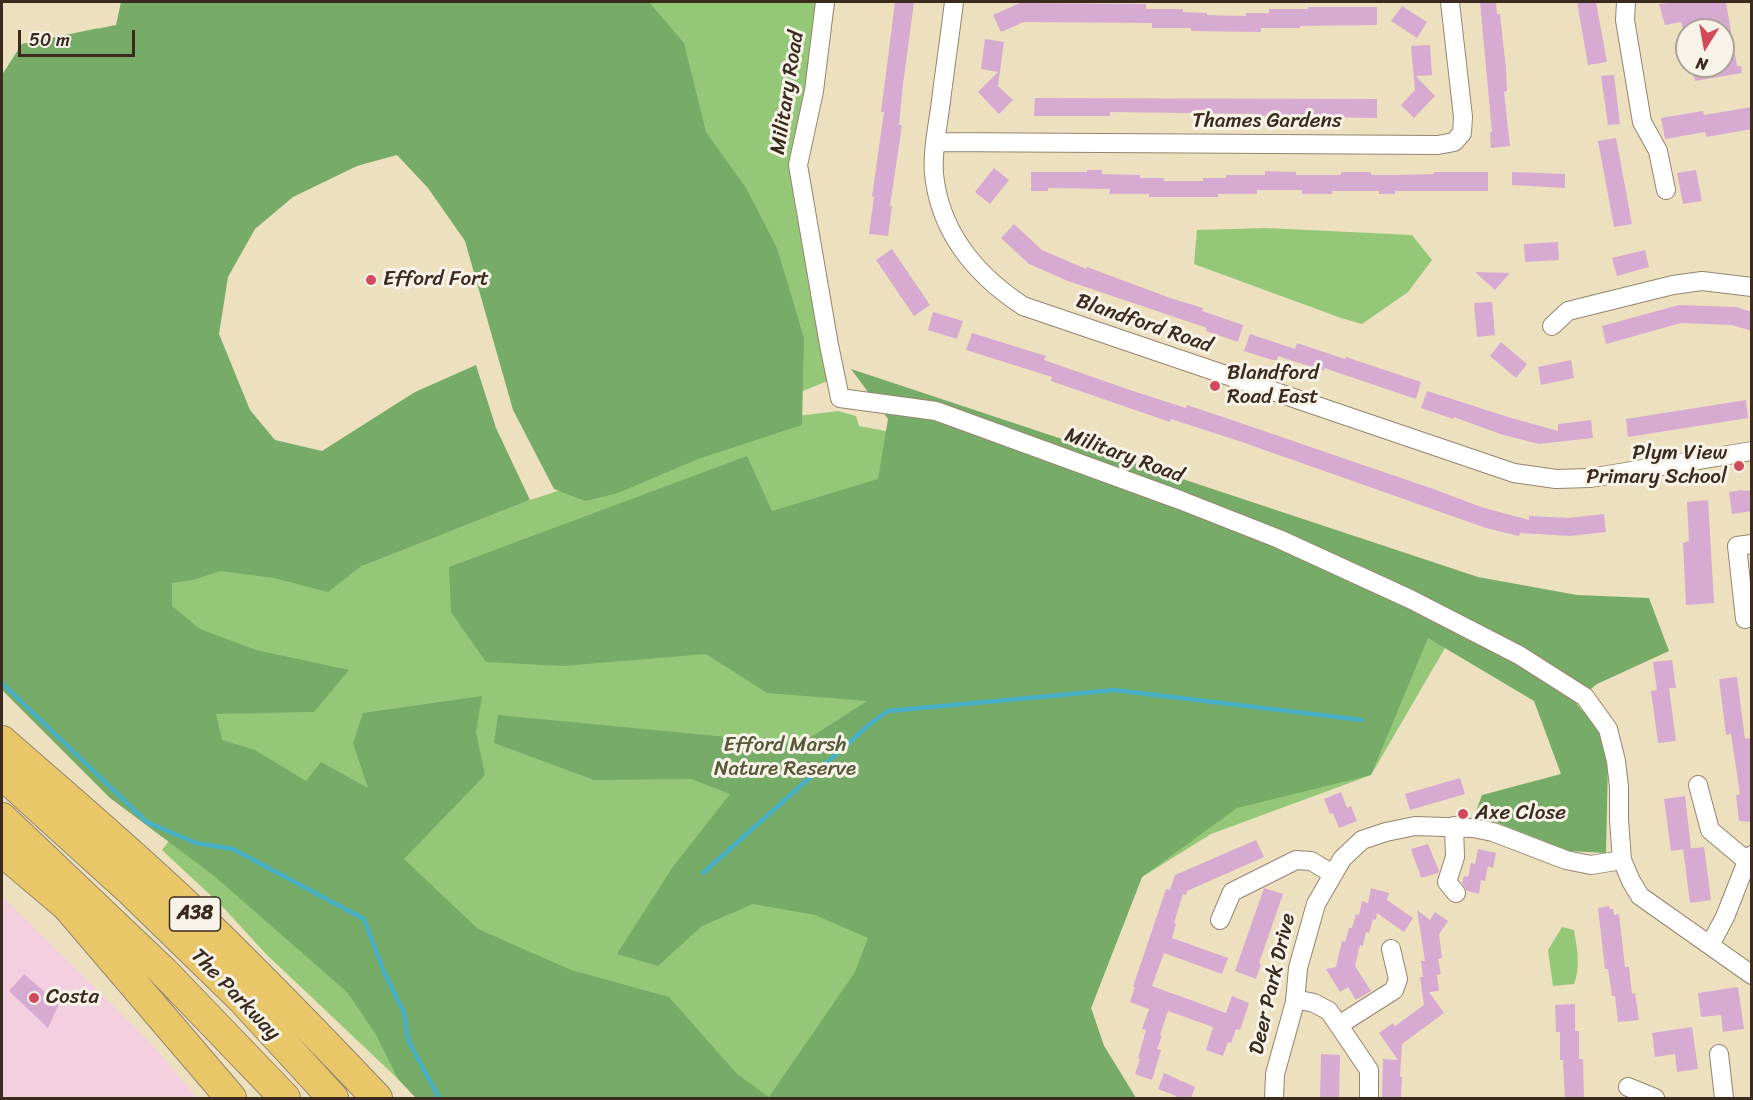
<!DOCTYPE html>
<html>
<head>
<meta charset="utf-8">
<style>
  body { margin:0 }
  #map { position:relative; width:1753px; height:1100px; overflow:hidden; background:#ece0bf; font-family:Sriracha,sans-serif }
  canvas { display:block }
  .frame { position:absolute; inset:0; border:3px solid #3b2a1e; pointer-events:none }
  .north { position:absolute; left:1675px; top:18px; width:60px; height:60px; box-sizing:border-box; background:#f7f3e8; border:2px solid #aca397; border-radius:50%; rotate:191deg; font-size:16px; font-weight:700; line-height:24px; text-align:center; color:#3b2a1e }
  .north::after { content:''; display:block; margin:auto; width:21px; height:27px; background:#d1495b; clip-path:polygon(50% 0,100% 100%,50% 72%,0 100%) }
  .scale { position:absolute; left:18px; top:30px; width:117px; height:27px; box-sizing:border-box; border:3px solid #3b2a1e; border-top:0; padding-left:8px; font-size:18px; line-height:21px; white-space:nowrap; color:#3b2a1e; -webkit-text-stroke:4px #f7f3e8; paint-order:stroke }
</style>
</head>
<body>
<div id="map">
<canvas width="1753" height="1100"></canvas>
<div class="frame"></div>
<div class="north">N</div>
<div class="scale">50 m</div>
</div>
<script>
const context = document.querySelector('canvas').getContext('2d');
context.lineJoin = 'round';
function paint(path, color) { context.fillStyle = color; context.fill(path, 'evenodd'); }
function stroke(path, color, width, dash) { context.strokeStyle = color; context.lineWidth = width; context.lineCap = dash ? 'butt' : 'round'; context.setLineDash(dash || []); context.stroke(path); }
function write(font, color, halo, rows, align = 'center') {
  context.font = font + ' Sriracha,sans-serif'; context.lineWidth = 6; context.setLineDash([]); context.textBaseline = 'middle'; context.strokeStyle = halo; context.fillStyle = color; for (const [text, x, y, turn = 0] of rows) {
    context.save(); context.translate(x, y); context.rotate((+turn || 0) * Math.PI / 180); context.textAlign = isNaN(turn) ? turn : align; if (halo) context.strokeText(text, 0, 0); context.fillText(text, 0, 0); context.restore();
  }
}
const built = new Path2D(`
  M 2,896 L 148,1040 L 197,1098 L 2,1098 Z`);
const green = new Path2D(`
  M 371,2 L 821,2 L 793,164 L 830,380 L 803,391 Z
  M 98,28 L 145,365 L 360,567 L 530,500 L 781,418 L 838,411 L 856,416 L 859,426 L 906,435 L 1452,636 L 1371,775 L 1211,834 L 1142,877 L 1091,1008 L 1104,1046 L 1136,1098 L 416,1098 L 398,1079 L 266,954 L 221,905 L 162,850 L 180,827 L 2,75 L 22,44 Z
  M 1266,228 L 1412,235 L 1432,260 L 1408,292 L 1362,324 L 1341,318 L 1194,264 L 1197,230 Z
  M 1562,927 L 1574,930 C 1577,948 1581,967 1574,984 L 1553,986 L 1548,950 Z`);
const forest = new Path2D(`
  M 121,2 L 649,2 L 684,43 L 706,132 L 746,188 L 777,248 L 804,338 L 802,425 L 698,459 L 618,493 L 585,501 L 554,489 L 513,410 L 465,241 L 428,188 L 397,155 L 357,166 L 293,197 L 255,229 L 228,277 L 219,334 L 250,410 L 275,440 L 322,451 L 415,392 L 476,365 L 496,428 L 530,500 L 360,567 L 328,592 L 274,578 L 220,571 L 193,580 L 172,583 L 172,606 L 200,629 L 256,650 L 349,670 L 314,712 L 216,714 L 222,740 L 255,750 L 306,781 L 321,762 L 368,788 L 353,743 L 363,713 L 482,696 L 476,732 L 485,775 L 404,859 L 478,929 L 571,970 L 669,997 L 737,1074 L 769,1097 L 855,972 L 868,938 L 815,915 L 753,904 L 702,926 L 658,966 L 617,954 L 672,868 L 730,794 L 691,779 L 594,780 L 494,743 L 498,715 L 800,744 L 867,701 L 767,693 L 706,654 L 563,666 L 486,662 L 451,612 L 449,567 L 747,456 L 772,511 L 878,479 L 888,419 L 851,369 L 1478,577 L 1577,595 L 1649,598 L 1669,651 L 1597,684 L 1575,702 L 1599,730 L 1608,761 L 1606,853 L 1569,851 L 1475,814 L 1482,795 L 1561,774 L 1534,701 L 1428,638 L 1371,775 L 1237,808 L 1142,877 L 1091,1008 L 1104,1046 L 1136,1098 L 416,1098 L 398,1079 L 375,1033 L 347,992 L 213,875 L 110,798 L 2,690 L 2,75 L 22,44 L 116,25 Z`);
const stream = new Path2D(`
  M 2,683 L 147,822 L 196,843 L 233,849 L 364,919 L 384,972 L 404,1013 L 408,1040 L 439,1098
  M 703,873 L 870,724 L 888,711 L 1115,690 L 1362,720`);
const building = new Path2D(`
  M 895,2 L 914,2 L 903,84 L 899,125 L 902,125 L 890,206 L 892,206 L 888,236 L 869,234 L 874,197 L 872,197 L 884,112 L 881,112 Z
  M 1480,2 L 1496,2 L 1497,14 L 1500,14 L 1506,69 L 1507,91 L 1504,92 L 1510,146 L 1491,148 L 1490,132 L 1492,132 Z
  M 1577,2 L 1596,2 L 1607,62 L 1588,65 Z
  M 1668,2 L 1726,2 L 1737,66 L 1741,66 L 1742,73 L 1695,81 L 1691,66 L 1723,66 L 1723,30 L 1683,30 L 1681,22 L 1665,25 L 1659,4 L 1668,3 Z
  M 1020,3 L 1146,4 L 1146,9 L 1183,9 L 1183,12 L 1207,13 L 1207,15 L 1246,16 L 1246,13 L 1269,13 L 1269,9 L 1308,9 L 1308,7 L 1377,7 L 1377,25 L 1300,26 L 1300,28 L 1261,28 L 1261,32 L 1191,31 L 1191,28 L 1152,28 L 1152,23 L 1024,22 L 1001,32 L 993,15 Z
  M 1402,6 L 1427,22 L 1417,38 L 1391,21 Z
  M 985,39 L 1004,42 L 998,86 L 1013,100 L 999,114 L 978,92 L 998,72 L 981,69 Z
  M 1430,45 L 1432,75 L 1416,76 L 1435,96 L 1414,118 L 1401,105 L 1415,90 L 1411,46 Z
  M 1614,75 L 1620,124 L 1608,125 L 1601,76 Z
  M 1035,98 L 1377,99 L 1377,118 L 1258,116 L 1258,114 L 1110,112 L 1110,116 L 1034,116 Z
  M 1752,107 L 1752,129 L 1706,137 L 1705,132 L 1665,139 L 1661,118 L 1703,111 L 1704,115 Z
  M 1616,138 L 1632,224 L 1614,227 L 1598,141 Z
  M 994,168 L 1009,180 L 990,204 L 975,192 Z
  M 1087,170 L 1102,170 L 1102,174 L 1140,175 L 1140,178 L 1164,178 L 1164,181 L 1203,181 L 1203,178 L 1226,178 L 1226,175 L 1265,175 L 1265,171 L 1296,172 L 1296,175 L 1341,175 L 1341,172 L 1371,172 L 1371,175 L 1395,175 L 1434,174 L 1434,172 L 1488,172 L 1488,191 L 1395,191 L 1395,194 L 1379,194 L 1379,191 L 1332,191 L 1332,194 L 1302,194 L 1302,190 L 1257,190 L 1257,194 L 1218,194 L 1218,197 L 1149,197 L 1149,194 L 1109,194 L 1110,189 L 1048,188 L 1048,191 L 1031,191 L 1031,172 L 1087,172 Z
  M 1696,170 L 1702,201 L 1683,204 L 1677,173 Z
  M 1512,172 L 1565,174 L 1565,188 L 1512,185 Z
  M 1014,224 L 1042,250 L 1086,269 L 1087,267 L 1170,298 L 1203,308 L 1202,311 L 1243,325 L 1238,342 L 1206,331 L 1207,328 L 1068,281 L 1029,264 L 1001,238 Z
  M 1558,242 L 1559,260 L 1525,262 L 1524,244 Z
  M 892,249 L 930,305 L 914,316 L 876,260 Z
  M 1645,250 L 1649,267 L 1617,276 L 1612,258 Z
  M 1475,272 L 1510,273 L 1495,290 Z
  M 1492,302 L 1495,335 L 1477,337 L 1474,303 Z
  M 1679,305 L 1736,307 L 1752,312 L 1752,331 L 1732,325 L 1681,323 L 1606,344 L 1602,326 Z
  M 933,312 L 963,321 L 957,339 L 928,330 Z
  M 972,333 L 1046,356 L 1044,360 L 1133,391 L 1186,408 L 1187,405 L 1232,420 L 1436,490 L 1481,507 L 1529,520 L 1529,516 L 1568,518 L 1604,514 L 1606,532 L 1570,536 L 1520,533 L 1519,536 L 1486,528 L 1242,442 L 1171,419 L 1170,422 L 1051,381 L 1052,377 L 966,350 Z
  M 1250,334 L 1295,349 L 1297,343 L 1345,359 L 1346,357 L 1421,382 L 1416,399 L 1324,368 L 1324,371 L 1278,356 L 1277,360 L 1272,360 L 1244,351 Z
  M 1501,342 L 1527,364 L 1516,378 L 1490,356 Z
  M 1571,360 L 1574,378 L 1541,385 L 1538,367 Z
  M 1427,391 L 1508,417 L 1558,431 L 1558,424 L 1591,420 L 1593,438 L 1539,444 L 1500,434 L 1454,417 L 1453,419 L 1421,408 Z
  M 1746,400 L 1748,418 L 1628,437 L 1626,419 Z
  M 1743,490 L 1743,491 L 1752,490 L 1752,511 L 1732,514 L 1729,492 Z
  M 1708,500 L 1714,603 L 1686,605 L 1683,543 L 1689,541 L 1687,502 Z
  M 1672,660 L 1676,688 L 1669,688 L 1676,741 L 1658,743 L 1651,691 L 1657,690 L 1653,662 Z
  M 1737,677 L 1745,739 L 1750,738 L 1752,747 L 1752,822 L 1739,821 L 1736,795 L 1740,794 L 1738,781 L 1731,734 L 1726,735 L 1719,679 Z
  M 1460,778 L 1465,794 L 1410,810 L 1405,794 Z
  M 1341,792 L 1347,808 L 1351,806 L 1357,821 L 1339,828 L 1333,813 L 1330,814 L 1324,799 Z
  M 1685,796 L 1691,848 L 1671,851 L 1664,799 Z
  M 1256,840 L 1264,857 L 1187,891 L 1186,895 L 1183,894 L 1174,923 L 1176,924 L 1172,938 L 1228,958 L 1222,974 L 1164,953 L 1152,986 L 1226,1013 L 1232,996 L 1249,1003 L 1240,1030 L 1236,1029 L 1231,1043 L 1228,1042 L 1223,1056 L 1206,1050 L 1213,1027 L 1168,1011 L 1160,1035 L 1162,1036 L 1157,1049 L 1161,1050 L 1152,1080 L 1135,1074 L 1140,1059 L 1138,1058 L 1146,1030 L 1142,1029 L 1149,1009 L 1130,1002 L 1135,987 L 1133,987 L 1166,889 L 1170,890 L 1175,875 Z
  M 1428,844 L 1439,871 L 1438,873 L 1421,878 L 1411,849 Z
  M 1704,847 L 1711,900 L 1690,903 L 1683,849 Z
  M 1478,849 L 1496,853 L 1493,868 L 1488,866 L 1485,881 L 1481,880 L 1479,894 L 1467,891 L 1462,883 L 1464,876 L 1468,877 L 1471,863 L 1475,864 Z
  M 1264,888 L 1283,894 L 1259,963 L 1261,964 L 1256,979 L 1235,971 Z
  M 1371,888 L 1389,893 L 1387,900 L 1413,918 L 1404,932 L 1377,913 L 1376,920 L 1373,919 L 1369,933 L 1366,932 L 1363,946 L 1360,945 L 1355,966 L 1371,991 L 1356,1000 L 1348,987 L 1340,992 L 1326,969 L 1336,967 L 1342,941 L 1345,942 L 1349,928 L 1352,928 L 1356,914 L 1359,915 L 1362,901 L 1368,903 Z
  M 1609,906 L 1610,909 L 1613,909 L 1614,915 L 1619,914 L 1625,967 L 1629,967 L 1632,994 L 1635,993 L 1639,1020 L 1618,1022 L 1615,996 L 1612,996 L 1608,969 L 1605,969 L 1598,908 Z
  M 1417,910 L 1430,920 L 1435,912 L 1448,921 L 1439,934 L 1442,958 L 1438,959 L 1441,974 L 1437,975 L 1439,991 L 1429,992 L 1444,1013 L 1402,1044 L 1400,1077 L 1402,1077 L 1401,1098 L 1382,1098 L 1383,1059 L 1398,1060 L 1379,1033 L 1393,1023 L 1395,1026 L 1424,1005 L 1420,977 L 1423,977 L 1421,961 L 1425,961 Z
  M 24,974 L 59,1004 L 48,1028 L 9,991 Z
  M 1738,987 L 1744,1029 L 1723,1032 L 1721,1015 L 1701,1017 L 1698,993 Z
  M 1575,1004 L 1575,1031 L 1579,1031 L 1579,1059 L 1583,1059 L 1584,1098 L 1565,1098 L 1563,1060 L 1560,1060 L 1560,1032 L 1556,1032 L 1555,1005 Z
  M 1692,1027 L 1698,1069 L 1677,1072 L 1675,1054 L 1655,1057 L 1652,1033 Z
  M 1321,1054 L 1340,1055 L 1339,1098 L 1320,1098 Z
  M 1164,1073 L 1195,1087 L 1191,1098 L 1174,1098 L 1176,1096 L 1158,1089 Z`);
const minor = new Path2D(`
  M 825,2 L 814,91 L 798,165 L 829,345 L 840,398 L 936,411 L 1180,500 L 1279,539 L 1410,599 L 1519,655 L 1585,697 L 1608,729 L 1616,761 L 1619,787 L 1619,820 L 1622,860 L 1631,881 L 1640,896 L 1752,975
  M 954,2 C 950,35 945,68 941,101 C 938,125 932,151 934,174 C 940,232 976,275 1023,306 L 1514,473 L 1556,479 L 1590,478 L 1752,451
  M 1626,2 L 1625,20 L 1642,122 L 1658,151 L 1666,190
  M 936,142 L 1438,145 L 1454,142 L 1462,133 L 1463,117 L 1450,2
  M 1552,326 L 1568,311 L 1673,285 L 1702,281 L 1752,287
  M 1745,619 L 1737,546 L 1752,544
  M 1698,785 L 1710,830 L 1747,861
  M 1454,826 L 1455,857 L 1447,882 L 1456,893
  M 1220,920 L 1232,892 L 1296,860 L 1311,861 L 1333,874
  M 1710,945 L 1725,917 L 1747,861 L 1752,855
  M 1295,999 L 1314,1003 L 1329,1011 L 1369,1070 L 1369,1098
  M 1339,1025 L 1394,990 L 1398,979 L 1391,949
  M 1719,1054 L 1724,1098
  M 1628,1087 L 1655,1098
  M 1274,1098 L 1275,1074 L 1295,1002 L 1298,968 L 1316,904 L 1342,859 L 1362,840 L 1386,832 L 1415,826 L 1473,828 L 1493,832 L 1566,860 L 1591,865 L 1622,860`);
const trunk = new Path2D(`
  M 2,741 C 69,800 138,858 202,920 C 262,978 320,1038 377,1098
  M 2,774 L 132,892 L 242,999 L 333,1098
  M 2,818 L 163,971 L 285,1098
  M 2,851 L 73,911
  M 67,906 L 231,1098`);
const markers = [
  [371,280,6,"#d1495b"],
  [1215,386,6,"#d1495b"],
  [1739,466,6,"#d1495b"],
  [1463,814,6,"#d1495b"],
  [34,998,6,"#d1495b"]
];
const shields = [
  [195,914,51]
];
const shieldNames = [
  ["A38",195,914]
];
const streetNames = [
  ["Military Road",788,93,-81],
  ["Thames Gardens",1267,122],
  ["Blandford Road",1144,324,19],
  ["Military Road",1124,456,20],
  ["Deer Park Drive",1273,984,-77],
  ["The Parkway",235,995,46]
];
const poiNames = [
  ["Efford Fort",383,280],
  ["Blandford",1227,374],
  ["Road East",1227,398],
  ["Plym View",1727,454,"right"],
  ["Primary School",1727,478,"right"],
  ["Axe Close",1475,814],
  ["Costa",46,998]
];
const parkNames = [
  ["Efford Marsh",785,746],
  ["Nature Reserve",785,770]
];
paint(built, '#f3cfe0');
paint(green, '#94c878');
paint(forest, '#77ac68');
stroke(stream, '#49b1c7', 4.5);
paint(building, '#d7abd1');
stroke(minor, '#94856e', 20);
stroke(trunk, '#94856e', 32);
stroke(minor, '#fff', 18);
stroke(trunk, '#e9c769', 30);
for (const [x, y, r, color] of markers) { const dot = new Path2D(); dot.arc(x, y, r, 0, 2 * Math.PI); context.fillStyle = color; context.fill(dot); stroke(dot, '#f7f3e8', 2); }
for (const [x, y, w] of shields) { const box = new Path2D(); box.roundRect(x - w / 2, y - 17, w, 34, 4.5); context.fillStyle = '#f7f3e8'; context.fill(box); stroke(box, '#3b2a1e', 1.5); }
write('bold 20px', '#3b2a1e', null, shieldNames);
write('21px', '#3b2a1e', '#f7f3e8', streetNames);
write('21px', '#3b2a1e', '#f7f3e8', poiNames, 'left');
write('21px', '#565939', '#f7f3e8', parkNames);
</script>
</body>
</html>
